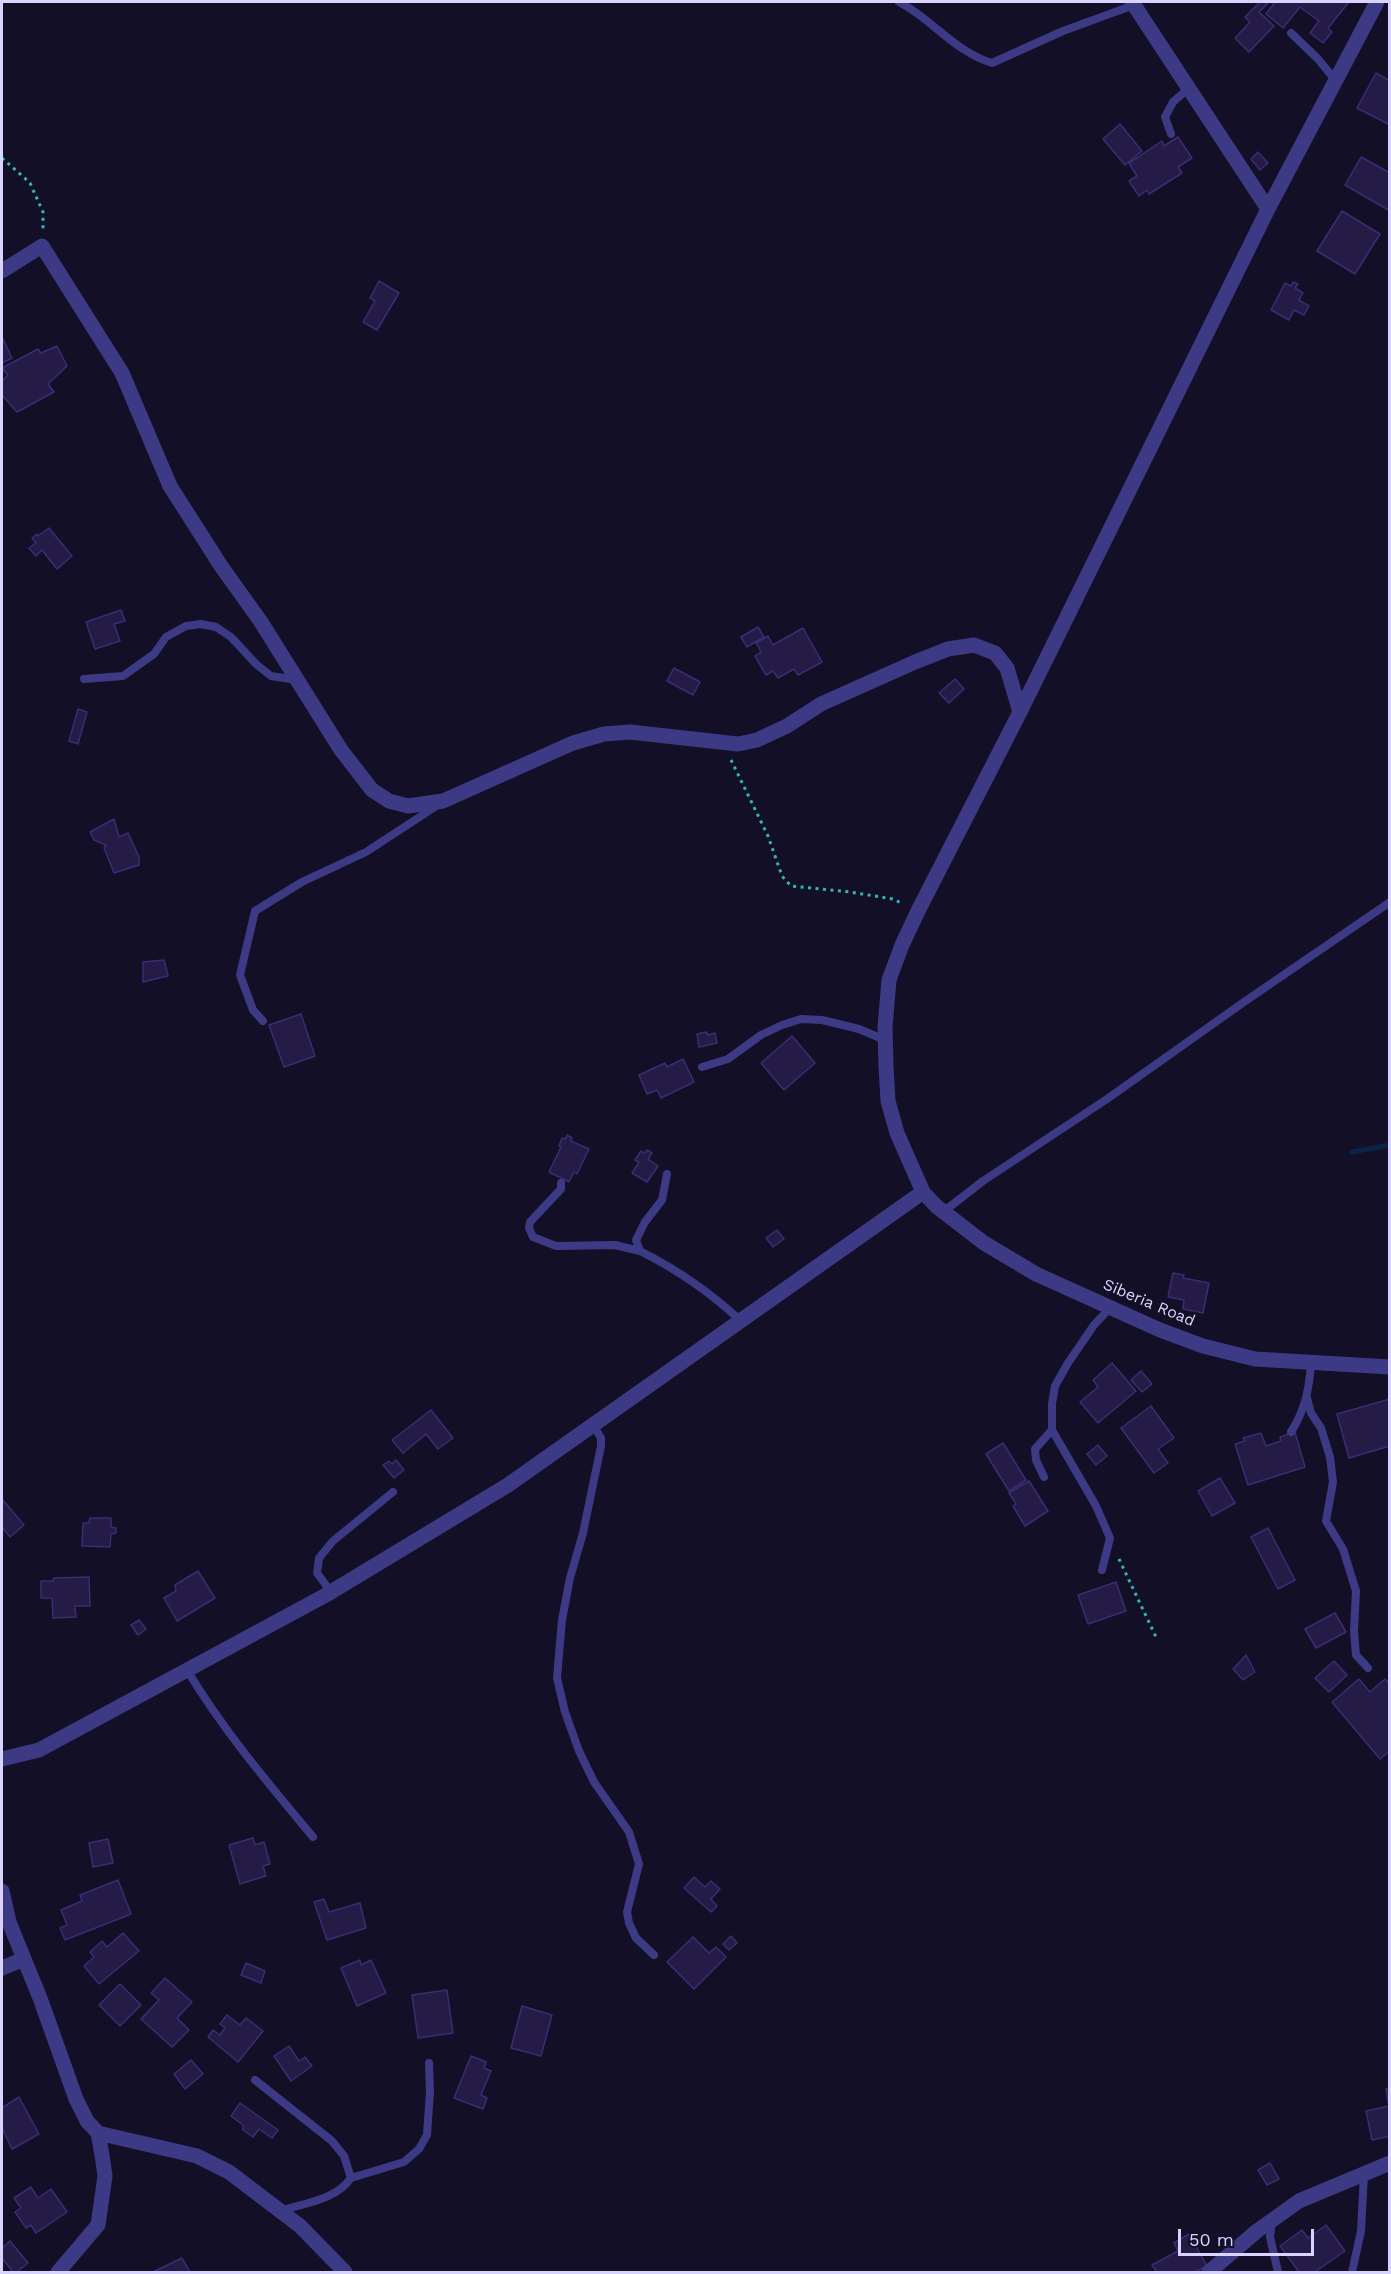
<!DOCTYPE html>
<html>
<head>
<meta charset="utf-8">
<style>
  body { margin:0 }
  #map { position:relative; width:1391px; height:2274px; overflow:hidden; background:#130f26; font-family:"Work Sans",sans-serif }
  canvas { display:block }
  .frame { position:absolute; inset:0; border:3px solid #d9d4ff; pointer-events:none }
  .scale { position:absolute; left:1178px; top:2229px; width:136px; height:27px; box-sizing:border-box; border:3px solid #d9d4ff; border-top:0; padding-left:8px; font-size:18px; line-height:21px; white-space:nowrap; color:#d9d4ff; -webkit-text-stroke:4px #130f26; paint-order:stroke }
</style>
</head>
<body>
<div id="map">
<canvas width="1391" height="2274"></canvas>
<div class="frame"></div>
<div class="scale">50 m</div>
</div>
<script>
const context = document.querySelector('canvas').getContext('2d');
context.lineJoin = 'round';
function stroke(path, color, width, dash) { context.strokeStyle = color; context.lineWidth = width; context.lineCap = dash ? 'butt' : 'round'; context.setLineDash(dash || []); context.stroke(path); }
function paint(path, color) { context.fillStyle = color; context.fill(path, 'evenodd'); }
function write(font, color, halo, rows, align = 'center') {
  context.font = font + ' "Work Sans",sans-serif'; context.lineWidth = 6; context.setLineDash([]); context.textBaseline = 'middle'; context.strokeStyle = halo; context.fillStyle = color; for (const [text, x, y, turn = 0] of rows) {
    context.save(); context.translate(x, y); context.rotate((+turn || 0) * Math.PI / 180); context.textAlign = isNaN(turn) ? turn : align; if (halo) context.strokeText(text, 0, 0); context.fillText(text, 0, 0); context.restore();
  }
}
const stream = new Path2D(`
  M 1352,1152 L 1390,1145`);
const building = new Path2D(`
  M 1260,2 L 1268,3 L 1259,12 L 1274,26 L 1249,52 L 1235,38 L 1250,22 L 1245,17 Z
  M 1275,2 L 1349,2 L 1328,28 L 1332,32 L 1323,43 L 1310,33 L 1319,21 L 1300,7 L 1283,28 L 1266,14 Z
  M 1376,73 L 1390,81 L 1390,125 L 1357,108 Z
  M 1120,124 L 1142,151 L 1125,165 L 1103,139 Z
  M 1178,137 L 1192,158 L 1178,167 L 1182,173 L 1149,194 L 1147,190 L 1139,196 L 1129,181 L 1137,176 L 1129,163 L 1162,141 L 1164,146 Z
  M 1258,152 L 1268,163 L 1260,170 L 1251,159 Z
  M 1361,157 L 1390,173 L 1390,211 L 1345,185 Z
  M 1342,211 L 1380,234 L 1355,274 L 1317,251 Z
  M 379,281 L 399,293 L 377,330 L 363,322 L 375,301 L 370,298 Z
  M 1293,282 L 1298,284 L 1295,288 L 1303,293 L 1299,300 L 1309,306 L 1304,315 L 1294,310 L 1289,320 L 1271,310 L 1285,283 L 1291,286 Z
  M 2,337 L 12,358 L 2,363 Z
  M 57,346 L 67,366 L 48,384 L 54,392 L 17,412 L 2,395 L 2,381 L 8,375 L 2,368 L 38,349 L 41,353 Z
  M 49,528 L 72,556 L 57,569 L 42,550 L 36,556 L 29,548 L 36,543 L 32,538 L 37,534 L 38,536 Z
  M 121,610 L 125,621 L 114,624 L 120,641 L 95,649 L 86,622 Z
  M 758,627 L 764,637 L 747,647 L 741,637 Z
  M 803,628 L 822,662 L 798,675 L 794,669 L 778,678 L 773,671 L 766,675 L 755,656 L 761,652 L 756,643 L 768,636 L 773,645 Z
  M 674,668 L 700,682 L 693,695 L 667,681 Z
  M 955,679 L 964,689 L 949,703 L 939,693 Z
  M 78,709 L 87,712 L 78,744 L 69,741 Z
  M 114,819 L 119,837 L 128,833 L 139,857 L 139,865 L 114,873 L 104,848 L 106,845 L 94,840 L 90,832 Z
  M 164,960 L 168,976 L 143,982 L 143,962 Z
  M 301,1014 L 315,1056 L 284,1067 L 269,1025 Z
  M 707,1032 L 708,1035 L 715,1033 L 717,1043 L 699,1047 L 697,1034 Z
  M 792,1036 L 815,1063 L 784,1090 L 761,1063 Z
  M 683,1059 L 694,1082 L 661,1098 L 657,1090 L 647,1094 L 639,1075 L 665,1063 L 667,1067 Z
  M 567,1135 L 572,1138 L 571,1141 L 589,1149 L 577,1174 L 574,1172 L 569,1182 L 549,1172 L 561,1147 L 559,1146 L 562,1138 L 565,1139 Z
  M 647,1150 L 652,1153 L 648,1159 L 658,1166 L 647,1182 L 632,1173 L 639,1162 L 635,1160 L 641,1151 L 644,1153 Z
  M 777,1230 L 784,1239 L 773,1247 L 766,1238 Z
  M 1173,1273 L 1184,1275 L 1183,1278 L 1209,1283 L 1203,1313 L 1183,1309 L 1184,1300 L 1168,1297 Z
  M 1112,1363 L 1136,1391 L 1098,1423 L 1080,1402 L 1098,1387 L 1093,1380 Z
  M 1141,1371 L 1152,1384 L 1142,1392 L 1131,1380 Z
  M 1390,1399 L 1390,1446 L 1349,1458 L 1337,1414 Z
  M 1151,1406 L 1174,1438 L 1158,1449 L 1168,1463 L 1154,1473 L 1121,1428 Z
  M 431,1410 L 453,1438 L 438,1449 L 426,1434 L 403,1453 L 392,1440 Z
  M 1295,1432 L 1305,1467 L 1248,1485 L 1235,1444 L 1245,1441 L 1243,1438 L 1261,1433 L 1266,1446 L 1281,1441 L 1280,1437 Z
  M 1003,1443 L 1026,1480 L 1009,1491 L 986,1454 Z
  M 1098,1445 L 1107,1456 L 1096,1465 L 1087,1454 Z
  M 396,1460 L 404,1470 L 394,1478 L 383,1465 L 389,1461 L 392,1464 Z
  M 1220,1478 L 1235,1503 L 1212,1516 L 1198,1491 Z
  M 1029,1481 L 1048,1511 L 1025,1526 L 1013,1506 L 1016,1504 L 1009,1493 Z
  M 2,1499 L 24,1525 L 10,1537 L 2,1527 Z
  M 90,1518 L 111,1518 L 111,1527 L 116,1528 L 116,1533 L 111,1534 L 110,1547 L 82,1546 L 83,1523 L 89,1523 Z
  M 1268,1528 L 1295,1580 L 1278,1589 L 1251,1537 Z
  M 198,1571 L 215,1598 L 177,1621 L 164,1598 L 176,1591 L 175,1585 Z
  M 89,1577 L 90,1606 L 75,1606 L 76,1617 L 53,1618 L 52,1598 L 41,1598 L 41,1581 L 53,1581 L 54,1578 Z
  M 1116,1582 L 1126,1611 L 1088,1624 L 1078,1595 Z
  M 1335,1613 L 1346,1632 L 1316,1648 L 1305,1629 Z
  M 139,1620 L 146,1629 L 138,1635 L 131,1625 Z
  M 1246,1655 L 1255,1672 L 1243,1680 L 1233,1669 Z
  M 1334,1661 L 1347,1675 L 1329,1692 L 1315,1678 Z
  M 1359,1679 L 1370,1692 L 1385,1679 L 1390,1684 L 1390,1751 L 1380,1759 L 1332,1702 Z
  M 253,1838 L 255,1845 L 264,1842 L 270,1864 L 263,1866 L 266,1876 L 240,1884 L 229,1845 Z
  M 108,1839 L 113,1863 L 93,1867 L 89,1843 Z
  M 694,1877 L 705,1887 L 711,1881 L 720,1889 L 711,1899 L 717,1906 L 711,1912 L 684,1888 Z
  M 118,1880 L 131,1914 L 65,1940 L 60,1928 L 67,1925 L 61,1910 L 82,1901 L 80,1895 Z
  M 324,1899 L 329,1912 L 360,1903 L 366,1928 L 327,1940 L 314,1902 Z
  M 123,1933 L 139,1951 L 99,1984 L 84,1966 L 94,1957 L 90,1952 L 102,1941 L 107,1947 Z
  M 731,1936 L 737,1943 L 729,1950 L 723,1944 Z
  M 693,1937 L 709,1953 L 716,1947 L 726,1957 L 694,1989 L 667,1962 Z
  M 360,1960 L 361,1965 L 371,1960 L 386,1993 L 357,2006 L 341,1968 Z
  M 246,1963 L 265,1971 L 261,1983 L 241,1975 Z
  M 165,1978 L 192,2002 L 177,2018 L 189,2030 L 172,2047 L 141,2019 L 159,2000 L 151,1993 Z
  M 120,1984 L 141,2005 L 120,2026 L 99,2005 Z
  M 447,1990 L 453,2033 L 418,2038 L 412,1995 Z
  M 522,2006 L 552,2015 L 541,2056 L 511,2048 Z
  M 227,2015 L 240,2025 L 246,2018 L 263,2031 L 238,2062 L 208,2037 L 213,2030 L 220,2035 L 225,2028 L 220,2024 Z
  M 289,2046 L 299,2061 L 305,2057 L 312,2066 L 291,2081 L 274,2056 Z
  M 471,2056 L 486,2062 L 484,2068 L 491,2071 L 481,2095 L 487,2098 L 483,2109 L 454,2098 Z
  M 191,2060 L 203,2074 L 185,2089 L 174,2074 Z
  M 1390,2088 L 1390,2136 L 1372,2140 L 1366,2111 L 1389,2106 L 1386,2089 Z
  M 19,2097 L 39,2134 L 12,2149 L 2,2128 L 2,2108 Z
  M 240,2103 L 278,2130 L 272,2138 L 259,2129 L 253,2137 L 243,2130 L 243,2125 L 231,2116 Z
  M 1270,2163 L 1279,2179 L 1267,2185 L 1258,2170 Z
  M 31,2187 L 38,2198 L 51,2189 L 67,2212 L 36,2233 L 31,2225 L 26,2228 L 15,2212 L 21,2208 L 14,2198 Z
  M 1326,2225 L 1345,2251 L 1315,2272 L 1299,2272 L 1280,2246 L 1302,2230 L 1308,2238 Z
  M 1189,2234 L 1207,2266 L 1195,2272 L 1157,2272 L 1152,2265 L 1178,2251 L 1174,2243 Z
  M 10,2241 L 28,2263 L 17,2272 L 13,2272 L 2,2258 L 2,2248 Z
  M 182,2258 L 190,2272 L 153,2272 Z`);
const path = new Path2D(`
  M 2,158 L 30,183 L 43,212 L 43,230
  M 731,760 L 768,836 L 782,876 L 791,886 L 850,892 L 893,899 L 903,904
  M 1119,1559 L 1156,1637`);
const service = new Path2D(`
  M 899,2 C 932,19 955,52 992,63 L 1063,31 L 1134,5
  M 1291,33 L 1318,59 L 1336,81
  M 1171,134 L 1165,117 L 1173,102 L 1189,88
  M 84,679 L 123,676 L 154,654 L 166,637 L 186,626 L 201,624 L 216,627 L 231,637 L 256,664 L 271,676 L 297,680
  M 263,1021 L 253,1010 L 240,975 L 255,911 L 302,882 L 366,852 L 438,805
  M 702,1067 L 728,1059 L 761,1035 L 782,1025 L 801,1019 L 822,1020 L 859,1029 L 885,1040
  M 667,1174 L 662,1200 L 645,1222 L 636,1240 L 640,1251 C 678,1270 710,1292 741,1321
  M 561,1183 L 561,1189 L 530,1222 L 529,1228 L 533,1237 L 556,1246 L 615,1245 L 640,1251
  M 943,1212 L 983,1181 L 1107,1099 L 1244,1002 L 1390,902
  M 1307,1398 L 1311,1413 L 1321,1428 L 1330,1457 L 1333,1482 L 1326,1521 L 1343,1549 L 1356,1591 L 1354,1631 L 1356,1655 L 1368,1668
  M 593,1425 L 601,1438 L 601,1446 L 583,1533 L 570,1578 L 562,1620 L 557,1678 L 565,1712 L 579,1751 L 594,1782 L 629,1832 L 639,1864 L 627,1912 L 629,1923 L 636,1938 L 654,1955
  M 1291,1432 C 1305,1410 1309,1390 1311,1364
  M 1044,1477 L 1036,1460 L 1035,1449 L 1052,1430
  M 1102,1570 L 1110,1538 L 1096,1506 L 1052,1430 L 1052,1404 L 1055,1386 L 1068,1363 L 1094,1325 L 1111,1307
  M 331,1592 L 317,1573 L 319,1558 L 333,1541 L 393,1492
  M 187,1670 C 223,1730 268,1783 313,1837
  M 255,2080 L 332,2141 L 344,2156 L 351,2178 C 336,2200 304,2203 280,2211
  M 351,2178 L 404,2162 L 419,2149 L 427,2135 L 430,2091 L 429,2063
  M 1272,2221 L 1270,2237 L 1278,2272
  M 1352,2272 L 1361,2231 L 1364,2174`);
const minor = new Path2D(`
  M 1132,2 L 1268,209
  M 1377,2 L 1268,209 L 1020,712 L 918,911 L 902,945 L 889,980 L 885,1027 L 886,1066 L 888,1101 L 897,1133 L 923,1192 L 936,1206 L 984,1243 L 1036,1274 L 1160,1330 L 1203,1346 L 1255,1359 L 1390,1367
  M 2,271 L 42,246 L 122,373 L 170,486 L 221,566 L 261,622 L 341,750 L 372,790 L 389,801 L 408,806 L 443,801 L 573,743 L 604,734 L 630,732 L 738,744 L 757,740 L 787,726 L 821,704 L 915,662 L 948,649 L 974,645 L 995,653 L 1007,668 L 1020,712
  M 2,1759 L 39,1750 L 326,1595 L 508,1485 L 923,1192
  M 2,1891 L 9,1922 L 40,1998 L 76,2099 L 87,2121 L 98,2133 L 102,2155 L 105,2176 L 98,2225 L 58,2272
  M 2,1968 L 24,1959
  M 98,2133 L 197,2156 L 229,2172 L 300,2226 L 345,2272
  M 1209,2272 L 1257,2231 L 1299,2201 L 1390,2163`);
const streetNames = [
  ["Siberia Road",1149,1303,23]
];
stroke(stream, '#0c2248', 5);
paint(building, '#241b47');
stroke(building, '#3b2d73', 1.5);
stroke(path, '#2fb8b0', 3, [3, 4.5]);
stroke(service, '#3d3a85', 8);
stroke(minor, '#3d3a85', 15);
write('16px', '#d9d4ff', '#130f26', streetNames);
</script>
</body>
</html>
